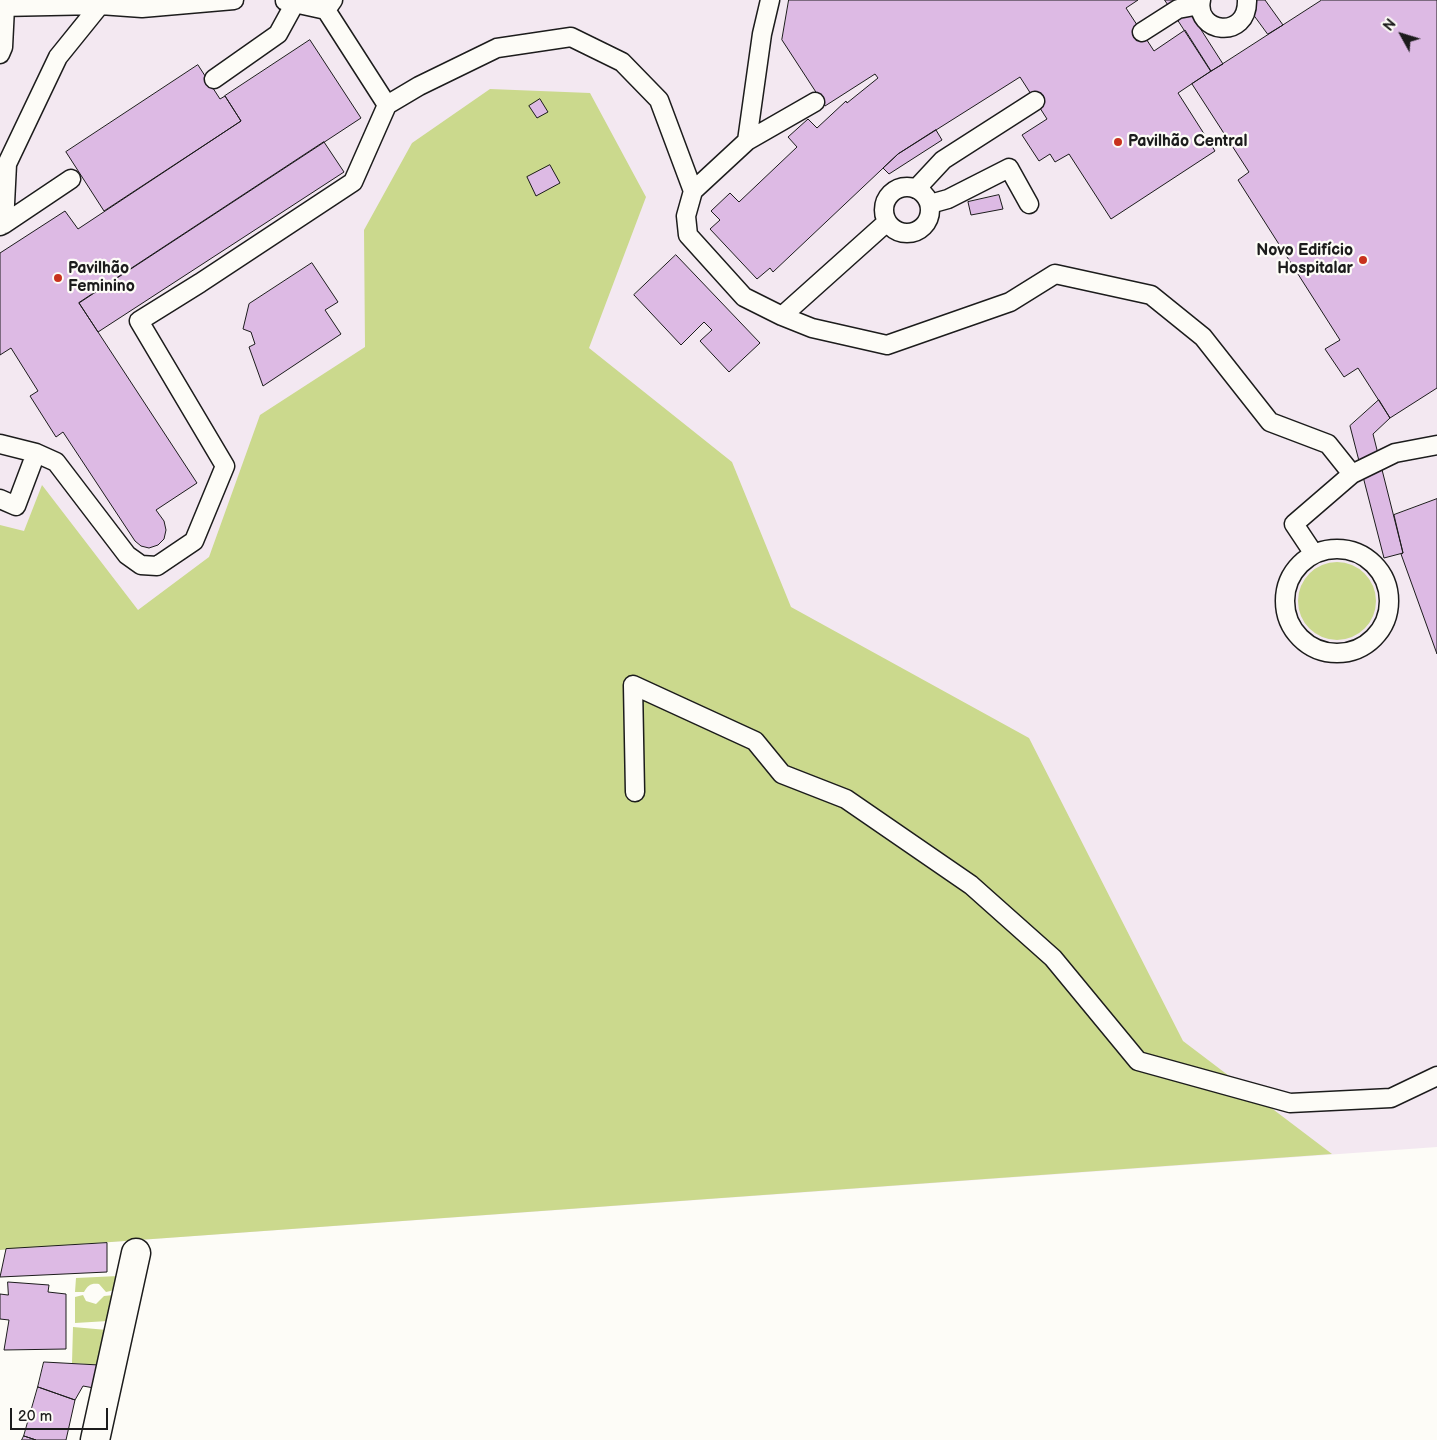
<!DOCTYPE html>
<html>
<head>
<meta charset="utf-8">
<style>
  body { margin:0 }
  #map { position:relative; width:1437px; height:1440px; overflow:hidden; background:#fdfcf7; font-family:"Balsamiq Sans",sans-serif }
  canvas { display:block }
  .north { position:absolute; left:1377px; top:10px; width:50px; height:50px; -webkit-text-stroke:4px #fdfcf7; paint-order:stroke; rotate:309deg; font-size:14px; font-weight:700; line-height:20px; text-align:center; color:#1c1c1c }
  .north::after { content:''; display:block; margin:auto; width:18px; height:22px; background:#1c1c1c; clip-path:polygon(50% 0,100% 100%,50% 72%,0 100%) }
  .scale { position:absolute; left:10px; top:1408px; width:98px; height:22px; box-sizing:border-box; border:2px solid #1c1c1c; border-top:0; padding-left:6px; font-size:15px; line-height:18px; white-space:nowrap; color:#1c1c1c; -webkit-text-stroke:4px #fdfcf7; paint-order:stroke }
</style>
</head>
<body>
<div id="map">
<canvas width="1437" height="1440"></canvas>
<div class="north">N</div>
<div class="scale">20 m</div>
</div>
<script>
const context = document.querySelector('canvas').getContext('2d');
context.lineJoin = 'round';
function paint(path, color) { context.fillStyle = color; context.fill(path, 'evenodd'); }
function stroke(path, color, width, dash) { context.strokeStyle = color; context.lineWidth = width; context.lineCap = dash ? 'butt' : 'round'; context.setLineDash(dash || []); context.stroke(path); }
function write(font, color, halo, rows, align = 'center') {
  context.font = font + ' "Balsamiq Sans",sans-serif'; context.lineWidth = 4.5; context.setLineDash([]); context.textBaseline = 'middle'; context.strokeStyle = halo; context.fillStyle = color; for (const [text, x, y, turn = 0] of rows) {
    context.save(); context.translate(x, y); context.rotate((+turn || 0) * Math.PI / 180); context.textAlign = isNaN(turn) ? turn : align; if (halo) context.strokeText(text, 0, 0); context.fillText(text, 0, 0); context.restore();
  }
}
const built = new Path2D(`
  M 0,0 L 1437,0 L 1437,1147 L 0,1250 Z`);
const green = new Path2D(`
  M 490,89 L 590,93 L 646,197 L 589,348 L 732,462 L 791,607 L 1029,738 L 1183,1041 L 1332,1154 L 0,1250 L 0,525 L 24,531 L 42,485 L 138,610 L 209,557 L 260,415 L 365,347 L 364,230 L 412,143 Z
  M1298 601a39 39 0 1 1 78 0a39 39 0 1 1-78 0Z
  M 118,1276 L 115,1290 L 106,1292 L 99,1284 C 91,1283 88,1285 84,1292 L 75,1292 L 76,1278 Z
  M 83,1295 L 86,1301 L 96,1304 L 104,1296 L 114,1295 L 108,1321 L 75,1323 L 75,1297 Z
  M 73,1327 L 107,1330 L 99,1365 L 72,1363 Z`);
const building = new Path2D(`
  M 789,0 L 1138,0 L 1126,8 L 1154,51 L 1185,30 L 1211,71 L 1178,93 L 1215,151 L 1111,219 L 1069,154 L 1055,162 L 1050,154 L 1039,161 L 1022,135 L 1047,119 L 1020,77 L 898,154 L 773,272 L 770,268 L 757,279 L 710,229 L 720,220 L 711,211 L 730,193 L 739,202 L 797,147 L 788,137 L 808,119 L 817,128 L 846,101 L 847,103 L 878,78 L 875,74 L 825,106 L 782,40 Z
  M 1165,0 L 1182,0 L 1223,64 L 1211,71 Z
  M 1243,0 L 1265,0 L 1283,25 L 1268,34 Z
  M 1322,0 L 1437,0 L 1437,388 L 1390,418 L 1358,368 L 1344,377 L 1325,349 L 1340,340 L 1238,180 L 1249,172 L 1192,84 Z
  M 310,40 L 361,118 L 79,303 L 197,483 L 156,510 L 164,521 L 166,530 L 164,539 L 158,545 L 149,548 L 141,546 L 135,541 L 63,432 L 56,437 L 30,396 L 38,391 L 11,348 L 0,355 L 0,253 L 65,211 L 78,229 L 241,121 L 225,96 Z
  M 198,65 L 220,99 L 225,96 L 241,121 L 104,211 L 66,152 Z
  M 540,99 L 548,112 L 537,118 L 529,106 Z
  M 936,130 L 942,140 L 889,174 L 883,168 L 898,154 Z
  M 324,142 L 344,172 L 98,332 L 79,303 Z
  M 550,165 L 560,183 L 536,196 L 527,177 Z
  M 999,195 L 1003,209 L 971,215 L 968,202 Z
  M 676,255 L 760,343 L 729,372 L 700,341 L 712,330 L 704,322 L 681,345 L 634,295 Z
  M 312,263 L 338,302 L 325,310 L 341,334 L 263,386 L 249,347 L 255,344 L 251,332 L 243,329 L 249,304 Z
  M 1379,400 L 1390,418 L 1373,434 L 1403,553 L 1384,558 L 1350,426 Z
  M 1437,499 L 1437,654 L 1401,554 L 1403,553 L 1394,515 Z
  M 107,1243 L 107,1272 L 0,1277 L 6,1249 Z
  M 8,1282 L 49,1285 L 48,1292 L 66,1294 L 66,1349 L 4,1350 L 9,1320 L 0,1319 L 0,1294 L 8,1295 Z
  M 44,1362 L 99,1365 L 94,1388 L 83,1386 L 75,1400 L 38,1387 Z
  M 38,1387 L 75,1400 L 66,1440 L 36,1440 L 24,1436 Z
  M 24,1436 L 36,1440 L 22,1440 Z`);
const lane = new Path2D(`
  M 333,0 L 326,10 L 387,105 L 419,86 L 497,48 L 571,37 L 622,62 L 659,100 L 693,191
  M 770,0 L 762,34 L 747,141 L 693,191 L 686,216 L 688,235 L 744,297 L 782,316 L 812,328 L 887,345 L 1010,302 L 1055,274 L 1151,295 L 1203,337 L 1270,422 L 1328,444 L 1352,474
  M 1201,0 C 1194,33 1248,41 1247,0
  M 285,1 L 326,10
  M 0,7 L 100,5 L 100,0
  M 1142,32 L 1178,9 L 1200,5
  M 0,54 L 3,47 L 5,7
  M 214,79 L 278,34 L 295,3
  M 747,141 L 815,102
  M884 210a23 23 0 1 1 46 0a23 23 0 1 1-46 0Z
  M 916,189 L 943,160 L 1035,101
  M 930,204 L 948,199 L 1009,168 L 1029,204
  M 4,224 L 71,179
  M 0,226 L 4,224 L 7,164 L 58,57 L 100,5 L 142,8 L 234,0
  M 782,316 L 887,222
  M 0,444 L 36,453 L 56,462 L 127,555 L 141,565 L 157,566 L 194,541 L 225,466 L 139,321 L 200,283 L 353,182 L 387,105
  M 0,499 L 16,506 L 36,453
  M1285 601a52 52 0 1 1 104 0a52 52 0 1 1-104 0Z
  M 1314,554 L 1294,524 L 1352,474 L 1395,453 L 1437,445
  M 635,792 L 633,685 L 755,741 L 782,774 L 846,799 L 971,885 L 1053,958 L 1138,1061 L 1290,1103 L 1391,1098 L 1437,1076`);
const street = new Path2D(`
  M 95,1440 L 136,1253`);
const markers = [
  [1118,142,5,"#c8321e"],
  [1363,260,5,"#c8321e"],
  [58,278,5,"#c8321e"]
];
const poiNames = [
  ["Pavilhão Central",1128,142],
  ["Novo Edifício",1353,251,"right"],
  ["Hospitalar",1353,269,"right"],
  ["Pavilhão",68,269],
  ["Feminino",68,287]
];
paint(built, '#f3e8f1');
paint(green, '#cbd98d');
paint(building, '#ddbae4');
stroke(building, '#1c1c1c', 1);
stroke(lane, '#1c1c1c', 21);
stroke(street, '#1c1c1c', 31);
stroke(lane, '#fdfcf7', 18);
stroke(street, '#fdfcf7', 28);
for (const [x, y, r, color] of markers) { const dot = new Path2D(); dot.arc(x, y, r, 0, 2 * Math.PI); context.fillStyle = color; context.fill(dot); stroke(dot, '#fdfcf7', 2); }
write('bold 16px', '#1c1c1c', '#fdfcf7', poiNames, 'left');
</script>
</body>
</html>
